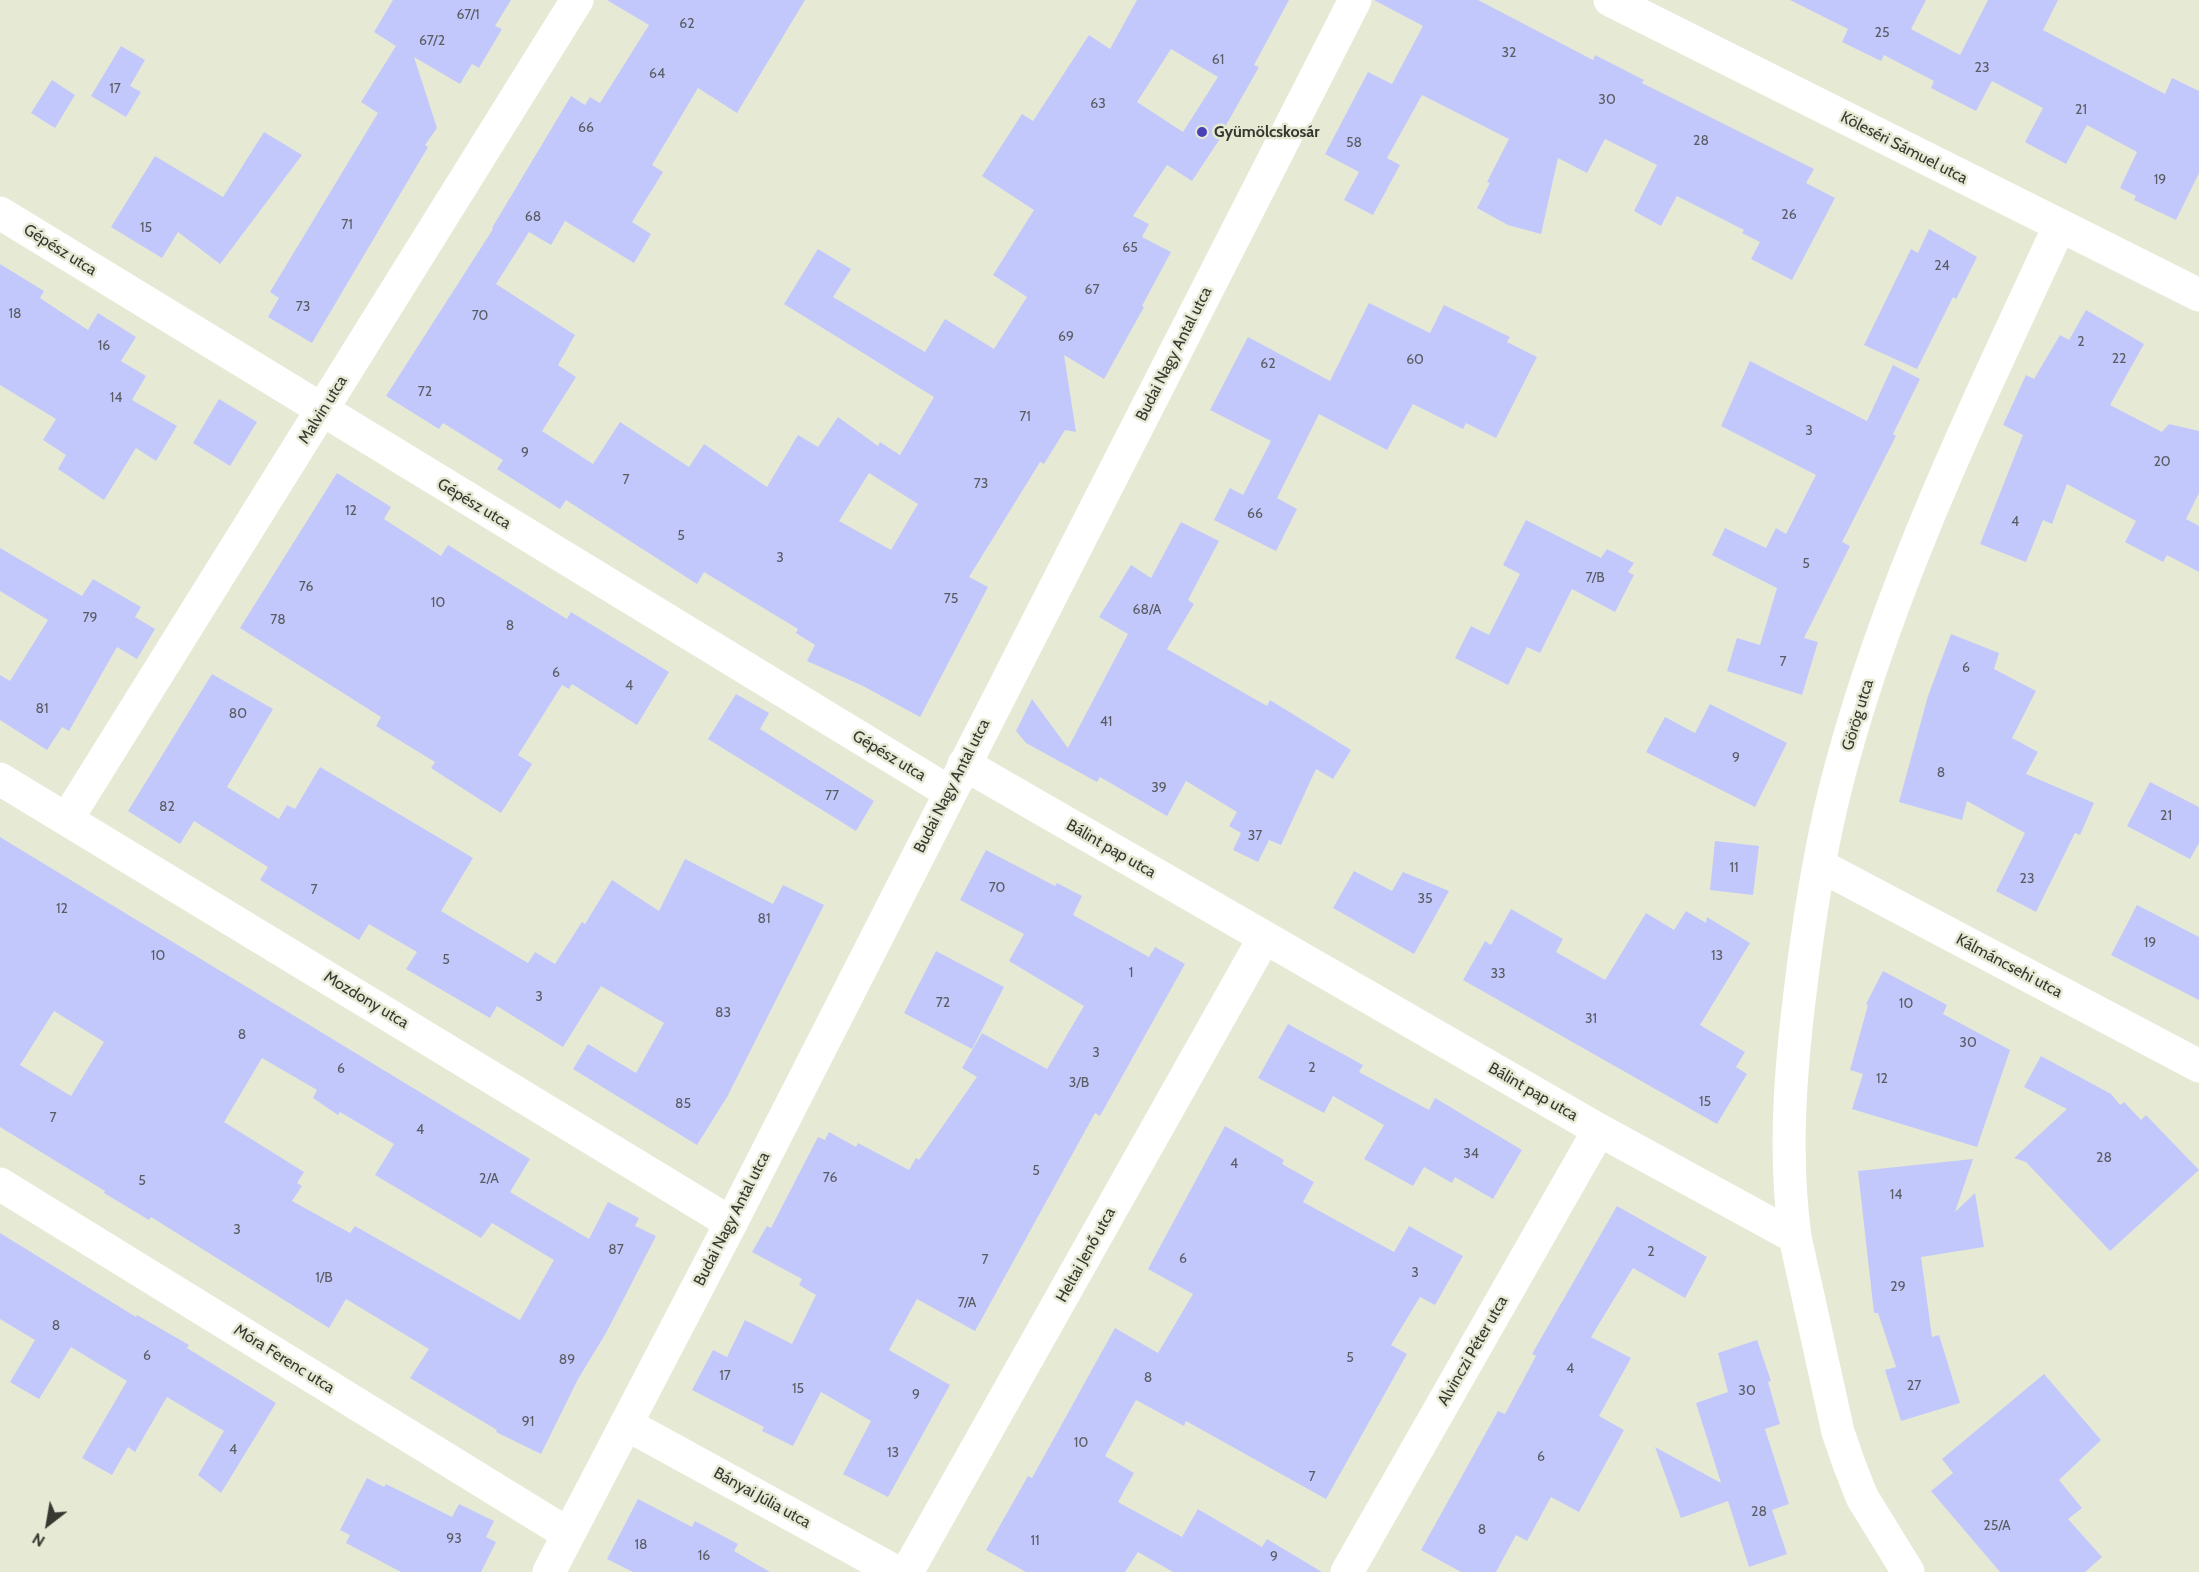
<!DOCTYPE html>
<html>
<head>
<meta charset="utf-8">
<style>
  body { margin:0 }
  #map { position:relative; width:2199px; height:1572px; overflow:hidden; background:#e6ead5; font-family:Cabin,sans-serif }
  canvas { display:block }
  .north { position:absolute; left:18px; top:1494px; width:60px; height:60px; -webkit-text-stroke:4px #e6ead5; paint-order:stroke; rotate:211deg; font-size:16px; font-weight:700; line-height:24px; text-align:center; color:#373830 }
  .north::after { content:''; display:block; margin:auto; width:21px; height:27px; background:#373830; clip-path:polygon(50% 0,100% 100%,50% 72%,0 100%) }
</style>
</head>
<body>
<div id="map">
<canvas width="2199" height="1572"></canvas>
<div class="north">N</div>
</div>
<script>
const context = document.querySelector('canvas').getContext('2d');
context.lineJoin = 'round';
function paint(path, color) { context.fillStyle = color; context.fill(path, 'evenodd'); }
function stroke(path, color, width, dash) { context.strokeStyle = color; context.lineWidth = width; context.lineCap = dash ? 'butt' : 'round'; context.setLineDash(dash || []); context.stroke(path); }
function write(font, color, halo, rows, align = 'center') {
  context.font = font + ' Cabin,sans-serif'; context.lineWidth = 5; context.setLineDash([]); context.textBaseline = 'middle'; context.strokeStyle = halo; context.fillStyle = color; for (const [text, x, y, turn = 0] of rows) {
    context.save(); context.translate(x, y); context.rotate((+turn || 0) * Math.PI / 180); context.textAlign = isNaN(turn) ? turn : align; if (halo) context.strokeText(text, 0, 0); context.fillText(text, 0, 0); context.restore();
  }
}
const building = new Path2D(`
  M 393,0 L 511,0 L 495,26 L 502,29 L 479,68 L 472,64 L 460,84 L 414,57 L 437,128 L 425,145 L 428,147 L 312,343 L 268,317 L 279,298 L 270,292 L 378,113 L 361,102 L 396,46 L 374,32 Z
  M 607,0 L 805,0 L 737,113 L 698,88 L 652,165 L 663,172 L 632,222 L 651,234 L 634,263 L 565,221 L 551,245 L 529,232 L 496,284 L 575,335 L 558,365 L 576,377 L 542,431 L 593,464 L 620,422 L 689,467 L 704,444 L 767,487 L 798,435 L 818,447 L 838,417 L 878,446 L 880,442 L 900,455 L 934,397 L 784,304 L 818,249 L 851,269 L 833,297 L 925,352 L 945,319 L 994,349 L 1027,297 L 993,275 L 1034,210 L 982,176 L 1022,114 L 1033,121 L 1089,35 L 1110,49 L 1137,0 L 1289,0 L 1254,65 L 1259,67 L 1225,127 L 1227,128 L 1192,181 L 1167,165 L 1133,216 L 1149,224 L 1142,237 L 1171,252 L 1142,306 L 1144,307 L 1104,379 L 1064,355 L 1076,432 L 1065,430 L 1044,464 L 1040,462 L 969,577 L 988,587 L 920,717 L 863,686 L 807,661 L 815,645 L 796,633 L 798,629 L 704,572 L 697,584 L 566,500 L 560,509 L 497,469 L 503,460 L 443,423 L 439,429 L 386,396 L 493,229 L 492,228 L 571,96 L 585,105 L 590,97 L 600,103 L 649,25 ZM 1171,49 L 1218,77 L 1183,132 L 1137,102 ZM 869,473 L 918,504 L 891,550 L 839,521 Z
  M 1374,0 L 1478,0 L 1593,60 L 1595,55 L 1644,80 L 1642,83 L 1814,169 L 1806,183 L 1835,198 L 1792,280 L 1751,259 L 1760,242 L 1742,233 L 1744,230 L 1677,196 L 1661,226 L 1634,211 L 1657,165 L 1605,139 L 1587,173 L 1558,158 L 1541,234 L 1508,225 L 1477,208 L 1490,183 L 1487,182 L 1509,139 L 1422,95 L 1387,158 L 1400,165 L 1373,215 L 1344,200 L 1359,172 L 1325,154 L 1368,72 L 1392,84 L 1423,26 Z
  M 1790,0 L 1926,0 L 1911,29 L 1960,55 L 1988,0 L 2058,0 L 2043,30 L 2165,94 L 2172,78 L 2199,91 L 2199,173 L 2176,220 L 2134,200 L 2136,196 L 2120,188 L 2137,152 L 2087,125 L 2066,164 L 2025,142 L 2043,108 L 1992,81 L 1976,111 L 1931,88 L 1934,81 L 1884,55 L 1881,61 L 1842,42 L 1848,29 Z
  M 121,46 L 145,60 L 130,86 L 141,92 L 126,117 L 91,96 Z
  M 52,80 L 75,95 L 55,128 L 31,113 Z
  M 264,132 L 302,155 L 220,264 L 178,232 L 162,258 L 111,227 L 155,156 L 223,197 Z
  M 1929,229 L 1977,257 L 1956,299 L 1953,297 L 1917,369 L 1864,345 L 1911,249 L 1918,253 Z
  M 0,264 L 44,291 L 40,298 L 88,330 L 98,313 L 136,337 L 121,361 L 146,376 L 132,400 L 177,426 L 156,461 L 136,448 L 104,500 L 58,469 L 66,455 L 43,440 L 56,419 L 0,385 Z
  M 1369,303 L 1430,333 L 1444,305 L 1510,337 L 1507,342 L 1537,357 L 1496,438 L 1466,423 L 1463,429 L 1413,404 L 1387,450 L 1319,414 L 1277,498 L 1297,509 L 1276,551 L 1214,520 L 1230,488 L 1243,495 L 1271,441 L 1210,410 L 1248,337 L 1330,381 Z
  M 2086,310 L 2144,344 L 2110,405 L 2162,432 L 2169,424 L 2199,431 L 2199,493 L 2186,519 L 2199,526 L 2199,572 L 2167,555 L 2163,562 L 2125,542 L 2136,521 L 2067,484 L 2052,524 L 2043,520 L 2026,562 L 1980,544 L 2023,435 L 2003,425 L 2026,375 L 2034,379 L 2060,335 L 2069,340 Z
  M 1750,361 L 1867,421 L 1893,365 L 1920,379 L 1893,434 L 1896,436 L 1842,542 L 1850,546 L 1804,638 L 1818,642 L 1802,695 L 1727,671 L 1737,638 L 1760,645 L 1777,588 L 1712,555 L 1725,528 L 1766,548 L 1776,528 L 1786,534 L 1816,475 L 1721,426 Z
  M 219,399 L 257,422 L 230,466 L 193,443 Z
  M 337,473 L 391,507 L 384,519 L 441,556 L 448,545 L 567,619 L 571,612 L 669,672 L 637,725 L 572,684 L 569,689 L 562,685 L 518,755 L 532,764 L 501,813 L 431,768 L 435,762 L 376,726 L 381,717 L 240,628 Z
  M 1526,520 L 1601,558 L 1607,549 L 1634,563 L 1628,572 L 1634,575 L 1615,612 L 1572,589 L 1540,653 L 1527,647 L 1508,685 L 1455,658 L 1471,626 L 1489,635 L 1520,574 L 1503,565 Z
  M 1181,522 L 1219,541 L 1188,600 L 1194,604 L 1167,649 L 1267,706 L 1270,700 L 1351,750 L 1333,779 L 1316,769 L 1281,845 L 1269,840 L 1258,862 L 1233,850 L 1241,833 L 1229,826 L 1237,812 L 1186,781 L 1167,816 L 1100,777 L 1097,782 L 1026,743 L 1016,731 L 1032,699 L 1068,748 L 1128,634 L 1099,617 L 1131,565 L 1151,578 Z
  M 0,548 L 82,596 L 93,579 L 141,607 L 135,617 L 155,629 L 137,659 L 117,647 L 69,731 L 62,727 L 47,750 L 0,720 L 0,675 L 10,681 L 48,620 L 0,591 Z
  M 1951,634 L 1999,653 L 1994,669 L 2036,691 L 2012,738 L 2038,752 L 2026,774 L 2094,803 L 2080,835 L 2075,833 L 2036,912 L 1996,891 L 2025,833 L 1967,801 L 1962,820 L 1899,802 L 1928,696 Z
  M 212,674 L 273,709 L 227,787 L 279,819 L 287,805 L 295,809 L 320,767 L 473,858 L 441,911 L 528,963 L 535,952 L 555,964 L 582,922 L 585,924 L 612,880 L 659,911 L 685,859 L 773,904 L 783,885 L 824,905 L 727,1097 L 697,1145 L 573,1069 L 588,1044 L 636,1073 L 664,1023 L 601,986 L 563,1047 L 497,1006 L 490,1018 L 406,969 L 417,952 L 369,924 L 359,940 L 260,880 L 268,867 L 194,821 L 180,844 L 128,811 Z
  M 736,694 L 769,713 L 760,729 L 874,801 L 856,831 L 708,739 Z
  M 1710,704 L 1787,743 L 1755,807 L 1646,752 L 1665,717 L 1695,733 Z
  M 2150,782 L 2199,807 L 2199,843 L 2190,859 L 2127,826 Z
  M 0,837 L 530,1159 L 510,1192 L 589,1239 L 608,1202 L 639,1218 L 635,1226 L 656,1236 L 606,1333 L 578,1379 L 541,1454 L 496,1432 L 497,1430 L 410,1378 L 429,1349 L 346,1299 L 329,1328 L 151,1217 L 149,1220 L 104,1193 L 105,1191 L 0,1127 ZM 54,1011 L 104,1042 L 71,1096 L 20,1065 ZM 262,1058 L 317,1090 L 313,1098 L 338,1115 L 340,1112 L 394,1144 L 375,1175 L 481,1238 L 492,1223 L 554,1260 L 520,1320 L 355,1226 L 350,1233 L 292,1201 L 302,1186 L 297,1183 L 304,1172 L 224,1122 Z
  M 1715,841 L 1759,846 L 1753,895 L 1710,890 Z
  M 986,850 L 1055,886 L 1057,883 L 1082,896 L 1073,915 L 1149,957 L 1155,947 L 1185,964 L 1100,1116 L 1095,1113 L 975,1331 L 917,1299 L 889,1350 L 950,1385 L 888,1497 L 843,1474 L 871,1421 L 821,1392 L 793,1446 L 762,1431 L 764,1427 L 692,1390 L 713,1350 L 727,1357 L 745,1320 L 792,1344 L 816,1295 L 799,1285 L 802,1279 L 752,1252 L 767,1226 L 771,1228 L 818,1137 L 825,1140 L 829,1132 L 856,1147 L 858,1143 L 909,1170 L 916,1158 L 919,1160 L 977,1077 L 962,1068 L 982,1033 L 1047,1069 L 1084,1006 L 1009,961 L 1024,934 L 960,900 Z
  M 1354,871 L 1392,891 L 1403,872 L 1449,891 L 1414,954 L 1333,908 Z
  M 2137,905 L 2199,937 L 2199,1000 L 2111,955 Z
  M 1511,909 L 1563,939 L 1556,952 L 1605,980 L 1646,913 L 1674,930 L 1686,911 L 1706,923 L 1707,917 L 1750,943 L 1700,1025 L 1745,1052 L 1736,1067 L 1747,1074 L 1717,1124 L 1463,980 L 1485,941 L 1491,945 Z
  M 936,951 L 1004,987 L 972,1049 L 904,1013 Z
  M 1883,971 L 1947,1005 L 1943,1014 L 2010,1050 L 1977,1147 L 1852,1109 L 1863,1074 L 1850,1070 L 1868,1005 L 1866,1004 Z
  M 1288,1024 L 1363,1065 L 1359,1072 L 1429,1110 L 1435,1098 L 1522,1150 L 1493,1199 L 1455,1177 L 1452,1183 L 1424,1167 L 1413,1186 L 1364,1159 L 1384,1125 L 1333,1096 L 1324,1113 L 1258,1078 Z
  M 2041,1056 L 2111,1094 L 2120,1105 L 2124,1102 L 2141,1120 L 2146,1115 L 2199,1170 L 2110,1251 L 2026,1162 L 2014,1158 L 2067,1109 L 2024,1087 Z
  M 1225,1126 L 1284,1160 L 1282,1164 L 1314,1182 L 1303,1202 L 1394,1252 L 1409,1226 L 1463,1256 L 1435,1305 L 1420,1297 L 1391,1345 L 1407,1354 L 1326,1499 L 1186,1421 L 1184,1426 L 1136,1400 L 1105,1456 L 1134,1473 L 1118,1502 L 1182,1537 L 1198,1509 L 1262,1547 L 1267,1539 L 1322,1572 L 1173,1572 L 1138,1552 L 1125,1572 L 1026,1572 L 986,1550 L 1028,1476 L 1032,1478 L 1115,1328 L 1158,1353 L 1193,1294 L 1148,1269 Z
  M 1973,1159 L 1955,1212 L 1975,1193 L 1984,1247 L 1921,1257 L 1932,1337 L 1939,1335 L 1960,1403 L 1901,1421 L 1885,1370 L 1896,1367 L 1878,1313 L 1874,1313 L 1858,1171 Z
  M 1617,1206 L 1707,1257 L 1685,1298 L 1633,1268 L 1591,1337 L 1631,1358 L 1599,1416 L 1624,1430 L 1579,1512 L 1551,1497 L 1527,1541 L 1516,1535 L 1496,1572 L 1461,1572 L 1421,1550 L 1498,1411 L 1505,1414 L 1536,1356 L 1532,1354 Z
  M 0,1233 L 136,1317 L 137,1315 L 189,1345 L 187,1348 L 276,1403 L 221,1493 L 198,1475 L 224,1431 L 167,1397 L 135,1452 L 128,1447 L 112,1475 L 82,1458 L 127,1381 L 71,1347 L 39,1399 L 10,1382 L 35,1340 L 0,1319 Z
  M 1757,1340 L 1771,1381 L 1768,1382 L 1780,1424 L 1765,1429 L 1789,1504 L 1772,1510 L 1787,1554 L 1749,1567 L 1728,1501 L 1681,1518 L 1655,1447 L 1721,1483 L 1696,1403 L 1728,1392 L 1718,1353 Z
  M 2044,1374 L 2101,1440 L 2059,1480 L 2082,1508 L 2068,1519 L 2102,1557 L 2085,1572 L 2000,1572 L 1931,1491 L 1953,1473 L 1942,1459 Z
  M 367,1478 L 384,1487 L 386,1484 L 452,1517 L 459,1504 L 494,1521 L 486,1537 L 496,1542 L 481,1572 L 401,1572 L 346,1543 L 350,1535 L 340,1530 Z
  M 638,1499 L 692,1527 L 695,1521 L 738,1544 L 734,1551 L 770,1572 L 633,1572 L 607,1559 Z`);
const minor = new Path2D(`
  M 1610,0 L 2199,295
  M 0,213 L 949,792
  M 964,764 L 1599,1130 L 1795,1237 L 1838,1432 L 1849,1464 L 1862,1497 L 1908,1572
  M 0,779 L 731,1223
  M 67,819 L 577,0
  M 1819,865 L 2199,1066
  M 0,1184 L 568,1534
  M 1795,1237 C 1784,1155 1790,1074 1800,993 C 1808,926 1818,860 1834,794 C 1883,596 1974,411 2059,227
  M 626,1424 L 896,1572
  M 907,1572 L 1264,938
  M 1347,1572 L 1599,1130`);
const tertiary = new Path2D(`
  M 549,1572 L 731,1223 L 1355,0`);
const markers = [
  [1202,132,6,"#4a41b7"]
];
const numberNames = [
  ["67/1",468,15],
  ["62",687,24],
  ["25",1882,33],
  ["67/2",432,41],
  ["32",1509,53],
  ["61",1218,60],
  ["23",1982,68],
  ["64",657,74],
  ["17",115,89],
  ["30",1607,100],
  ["63",1098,104],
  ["21",2081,110],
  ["66",586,128],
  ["28",1701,141],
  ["58",1354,143],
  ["19",2160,180],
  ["26",1789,215],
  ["68",533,217],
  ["71",347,225],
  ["15",146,228],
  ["65",1130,248],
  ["24",1942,266],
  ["67",1092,290],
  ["73",303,307],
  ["18",15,314],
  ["70",480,316],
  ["69",1066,337],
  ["2",2081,342],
  ["16",104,346],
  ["22",2119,359],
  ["60",1415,360],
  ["62",1268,364],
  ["72",425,392],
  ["14",116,398],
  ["71",1025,417],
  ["3",1809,431],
  ["9",525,453],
  ["20",2162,462],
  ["7",626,480],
  ["73",981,484],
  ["12",351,511],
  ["66",1255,514],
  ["4",2015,522],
  ["5",681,536],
  ["3",780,558],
  ["5",1806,564],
  ["7/B",1595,578],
  ["76",306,587],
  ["75",951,599],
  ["10",438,603],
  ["68/A",1147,610],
  ["79",90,618],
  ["78",278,620],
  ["8",510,626],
  ["7",1783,662],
  ["6",1966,668],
  ["6",556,673],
  ["4",629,686],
  ["81",42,709],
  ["80",238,714],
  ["41",1106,722],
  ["9",1736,758],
  ["8",1941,773],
  ["39",1159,788],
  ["77",832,796],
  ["82",167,807],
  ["21",2166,816],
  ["37",1255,836],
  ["11",1734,868],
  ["23",2027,879],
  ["70",997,888],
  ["7",314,890],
  ["35",1425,899],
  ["12",62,909],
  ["81",764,919],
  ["19",2150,943],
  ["10",158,956],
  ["13",1717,956],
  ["5",446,960],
  ["1",1131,973],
  ["33",1498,974],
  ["3",539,997],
  ["72",943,1003],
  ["10",1906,1004],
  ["83",723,1013],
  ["31",1591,1019],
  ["8",242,1035],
  ["30",1968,1043],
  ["3",1096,1053],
  ["2",1312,1068],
  ["6",341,1069],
  ["12",1882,1079],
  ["3/B",1079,1083],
  ["15",1705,1102],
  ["85",683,1104],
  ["7",53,1118],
  ["4",420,1130],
  ["34",1471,1154],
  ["28",2104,1158],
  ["4",1234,1164],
  ["5",1036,1171],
  ["76",830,1178],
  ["2/A",489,1179],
  ["5",142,1181],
  ["14",1896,1195],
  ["3",237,1230],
  ["87",616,1250],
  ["2",1651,1252],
  ["6",1183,1259],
  ["7",985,1260],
  ["3",1415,1273],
  ["1/B",324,1278],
  ["29",1898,1287],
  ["7/A",967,1303],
  ["8",56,1326],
  ["6",147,1356],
  ["5",1350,1358],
  ["89",567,1360],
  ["4",1570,1369],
  ["17",725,1376],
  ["8",1148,1378],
  ["27",1914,1386],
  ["15",798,1389],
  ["30",1747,1391],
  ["9",916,1395],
  ["91",528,1422],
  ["10",1081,1443],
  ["4",233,1450],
  ["13",893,1453],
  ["6",1541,1457],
  ["7",1312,1477],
  ["28",1759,1512],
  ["25/A",1997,1526],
  ["8",1482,1530],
  ["93",454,1539],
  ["11",1035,1541],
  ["18",641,1545],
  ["16",704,1556],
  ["9",1274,1557]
];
const poiNames = [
  ["Gyümölcskosár",1214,132]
];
const streetNames = [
  ["Köleséri Sámuel utca",1904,148,27],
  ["Gépész utca",60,250,32],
  ["Budai Nagy Antal utca",1174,354,-63],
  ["Malvin utca",323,410,-58],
  ["Gépész utca",474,504,31],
  ["Görög utca",1858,715,-73],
  ["Gépész utca",889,756,31],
  ["Budai Nagy Antal utca",952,786,-63],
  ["Bálint pap utca",1111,849,30],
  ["Kálmáncsehi utca",2009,966,28],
  ["Mozdony utca",366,1000,31],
  ["Bálint pap utca",1533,1092,30],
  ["Budai Nagy Antal utca",732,1219,-63],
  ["Heltai Jenő utca",1086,1255,-61],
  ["Alvinczi Péter utca",1473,1351,-60],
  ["Móra Ferenc utca",284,1359,32],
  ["Bányai Júlia utca",762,1498,29]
];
paint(building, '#c2c8fb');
stroke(minor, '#fff', 33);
stroke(tertiary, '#fff', 33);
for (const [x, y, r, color] of markers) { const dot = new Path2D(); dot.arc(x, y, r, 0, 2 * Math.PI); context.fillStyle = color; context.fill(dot); stroke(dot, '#e6ead5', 2); }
write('14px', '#5a5c63', null, numberNames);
write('bold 16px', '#373830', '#e6ead5', poiNames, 'left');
write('16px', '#373830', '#e6ead5', streetNames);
</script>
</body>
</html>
